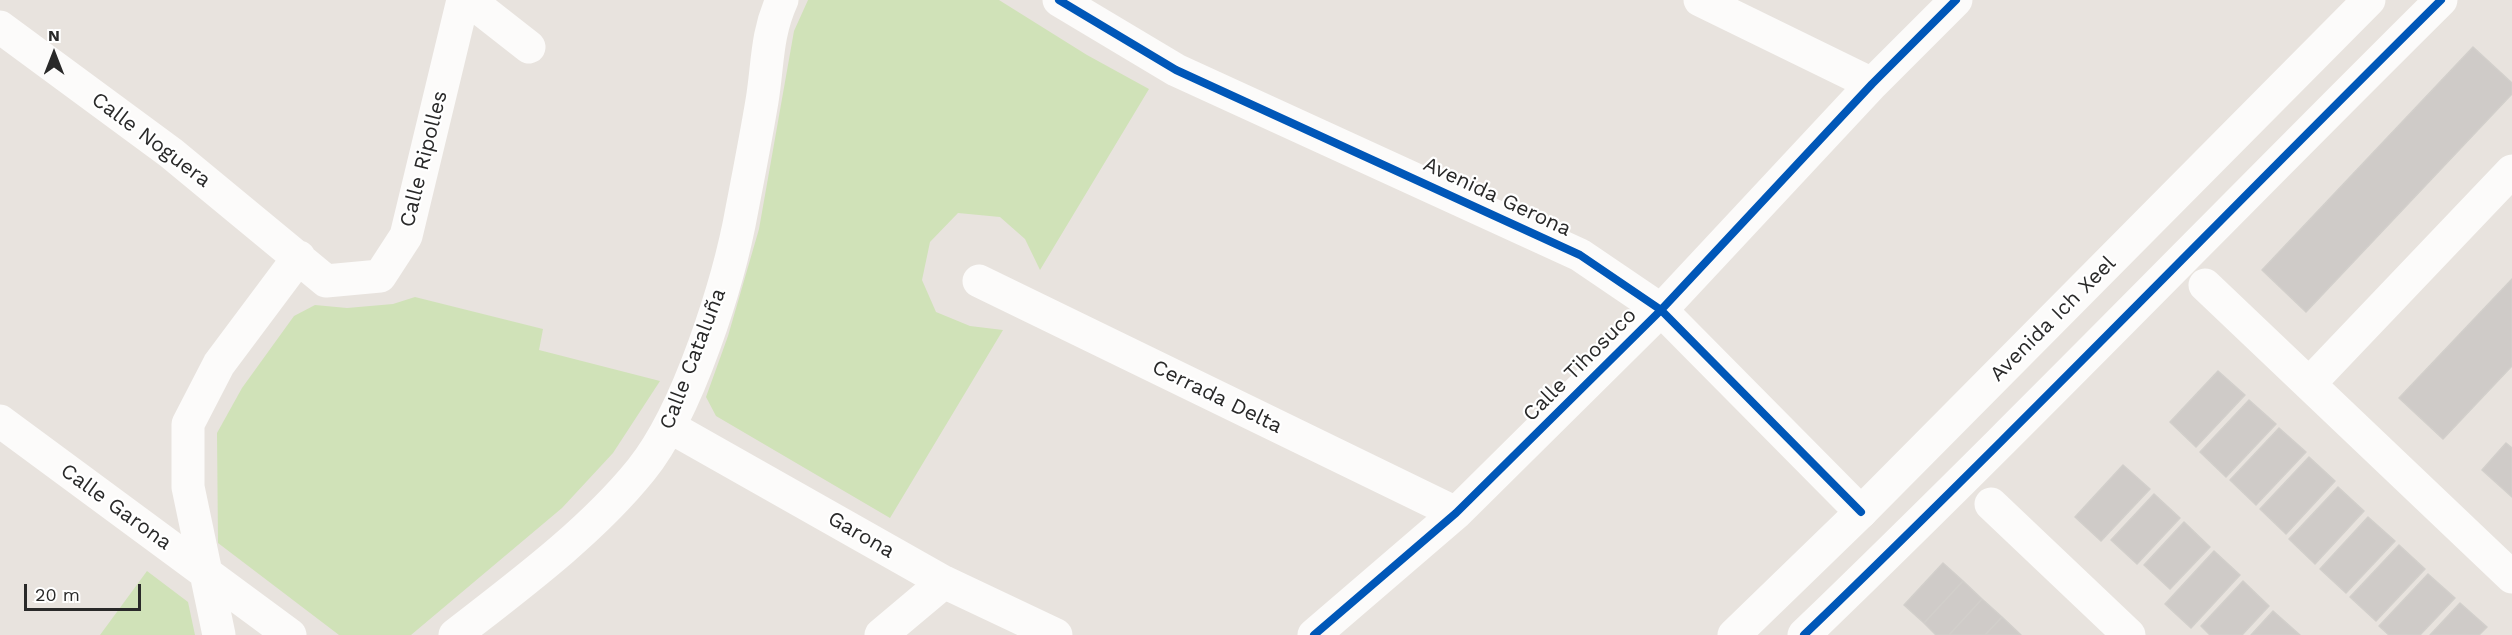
<!DOCTYPE html>
<html>
<head>
<meta charset="utf-8">
<style>
  body { margin:0 }
  #map { position:relative; width:2512px; height:635px; overflow:hidden; background:#e8e3de; font-family:"Work Sans",sans-serif }
  canvas { display:block }
  .north { position:absolute; left:24px; top:24px; width:60px; height:60px; -webkit-text-stroke:4px #fff; paint-order:stroke; rotate:0deg; font-size:16px; font-weight:700; line-height:24px; text-align:center; color:#292929 }
  .north::after { content:''; display:block; margin:auto; width:21px; height:27px; background:#292929; clip-path:polygon(50% 0,100% 100%,50% 72%,0 100%) }
  .scale { position:absolute; left:24px; top:584px; width:117px; height:27px; box-sizing:border-box; border:3px solid #292929; border-top:0; padding-left:8px; font-size:18px; line-height:21px; white-space:nowrap; color:#292929; -webkit-text-stroke:4px #fff; paint-order:stroke }
</style>
</head>
<body>
<div id="map">
<canvas width="2512" height="635"></canvas>
<div class="north">N</div>
<div class="scale">20 m</div>
</div>
<script>
const context = document.querySelector('canvas').getContext('2d');
context.lineJoin = 'round';
function paint(path, color) { context.fillStyle = color; context.fill(path, 'evenodd'); }
function stroke(path, color, width, dash) { context.strokeStyle = color; context.lineWidth = width; context.lineCap = dash ? 'butt' : 'round'; context.setLineDash(dash || []); context.stroke(path); }
function write(font, color, halo, rows, align = 'center') {
  context.font = font + ' "Work Sans",sans-serif'; context.lineWidth = 4.5; context.setLineDash([]); context.textBaseline = 'middle'; context.strokeStyle = halo; context.fillStyle = color; for (const [text, x, y, turn = 0] of rows) {
    context.save(); context.translate(x, y); context.rotate((+turn || 0) * Math.PI / 180); context.textAlign = isNaN(turn) ? turn : align; if (halo) context.strokeText(text, 0, 0); context.fillText(text, 0, 0); context.restore();
  }
}
const green = new Path2D(`
  M 808,0 L 999,0 L 1087,55 L 1149,89 L 1040,270 L 1025,239 L 1000,217 L 958,213 L 930,242 L 922,280 L 936,312 L 970,326 L 1003,330 L 890,518 L 716,416 L 706,397 L 728,336 L 759,229 L 794,31 Z
  M 415,297 L 543,329 L 539,350 L 660,381 L 613,453 L 562,508 L 411,635 L 339,635 L 218,543 L 217,433 L 242,388 L 294,316 L 315,305 L 347,308 L 393,304 Z
  M 147,571 L 188,602 L 195,635 L 100,635 Z`);
const building = new Path2D(`
  M 2473,47 L 2512,83 L 2512,94 L 2306,312 L 2262,270 Z
  M 2512,279 L 2512,366 L 2443,439 L 2399,398 Z
  M 2218,371 L 2245,395 L 2196,447 L 2170,422 Z
  M 2249,400 L 2276,424 L 2226,477 L 2200,452 Z
  M 2279,428 L 2306,452 L 2256,505 L 2230,480 Z
  M 2506,443 L 2512,448 L 2512,497 L 2482,470 Z
  M 2309,457 L 2335,481 L 2286,534 L 2260,509 Z
  M 2123,465 L 2150,489 L 2101,541 L 2075,517 Z
  M 2338,487 L 2364,511 L 2315,564 L 2289,539 Z
  M 2154,494 L 2180,518 L 2137,564 L 2111,540 Z
  M 2368,517 L 2395,541 L 2346,593 L 2320,569 Z
  M 2184,522 L 2210,547 L 2170,589 L 2144,565 Z
  M 2399,545 L 2425,569 L 2376,621 L 2350,597 Z
  M 2214,551 L 2240,575 L 2191,628 L 2165,604 Z
  M 1943,563 L 1963,581 L 1924,623 L 1904,605 Z
  M 2428,574 L 2455,598 L 2420,635 L 2389,635 L 2379,626 Z
  M 1963,581 L 1982,599 L 1949,635 L 1936,635 L 1924,623 Z
  M 2243,581 L 2269,606 L 2242,635 L 2210,635 L 2201,626 Z
  M 1982,599 L 2002,617 L 1985,635 L 1949,635 Z
  M 2460,603 L 2487,627 L 2479,635 L 2430,635 Z
  M 2273,611 L 2300,635 L 2251,635 Z
  M 2002,617 L 2021,635 L 1985,635 Z`);
const minor = new Path2D(`
  M 469,0 L 529,47
  M 1059,0 L 1176,70 L 1580,255 L 1661,310 L 1861,512
  M 1700,0 L 1872,84
  M 0,27 L 171,153 L 326,281 L 380,276 L 406,236 L 463,0
  M 979,281 L 1456,513
  M 2205,285 L 2512,577
  M 2309,384 L 2512,171
  M 0,421 L 290,635
  M 670,427 L 944,582 L 1056,635
  M 1991,504 L 2129,635
  M 219,635 L 188,487 L 188,424 L 219,364 L 299,257
  M 455,635 C 518,586 591,532 641,470 C 688,412 729,282 742,209 C 749,173 756,137 762,101 C 768,65 766,35 782,0
  M 881,635 L 944,582
  M 1314,635 L 1456,513 L 1661,310 L 1872,84 L 1956,0`);
const tertiary = new Path2D(`
  M 1734,635 L 1861,512 L 2369,0
  M 1804,635 C 2020,427 2228,211 2441,0`);
const cycleway = new Path2D(`
  M 1059,0 L 1176,70 L 1580,255 L 1661,310 L 1861,512
  M 1314,635 L 1456,513 L 1661,310 L 1872,84 L 1956,0
  M 1804,635 C 2020,427 2228,211 2441,0`);
const streetNames = [
  ["Calle Noguera",151,140,37],
  ["Calle Ripolles",424,159,-76],
  ["Avenida Gerona",1497,197,25],
  ["Avenida Ich Xeel",2053,319,-45],
  ["Calle Cataluña",693,359,-69],
  ["Calle Tihosuco",1580,365,-45],
  ["Cerrada Delta",1217,397,26],
  ["Calle Garona",116,507,36],
  ["Garona",861,535,30]
];
paint(green, '#d0e2b8');
paint(building, '#cfcbc8');
stroke(building, '#d2cfcb', 1.5);
stroke(minor, '#fcfbfa', 33);
stroke(tertiary, '#fcfbfa', 33);
stroke(cycleway, '#0057b8', 8);
write('21px', '#292929', '#fff', streetNames);
</script>
</body>
</html>
